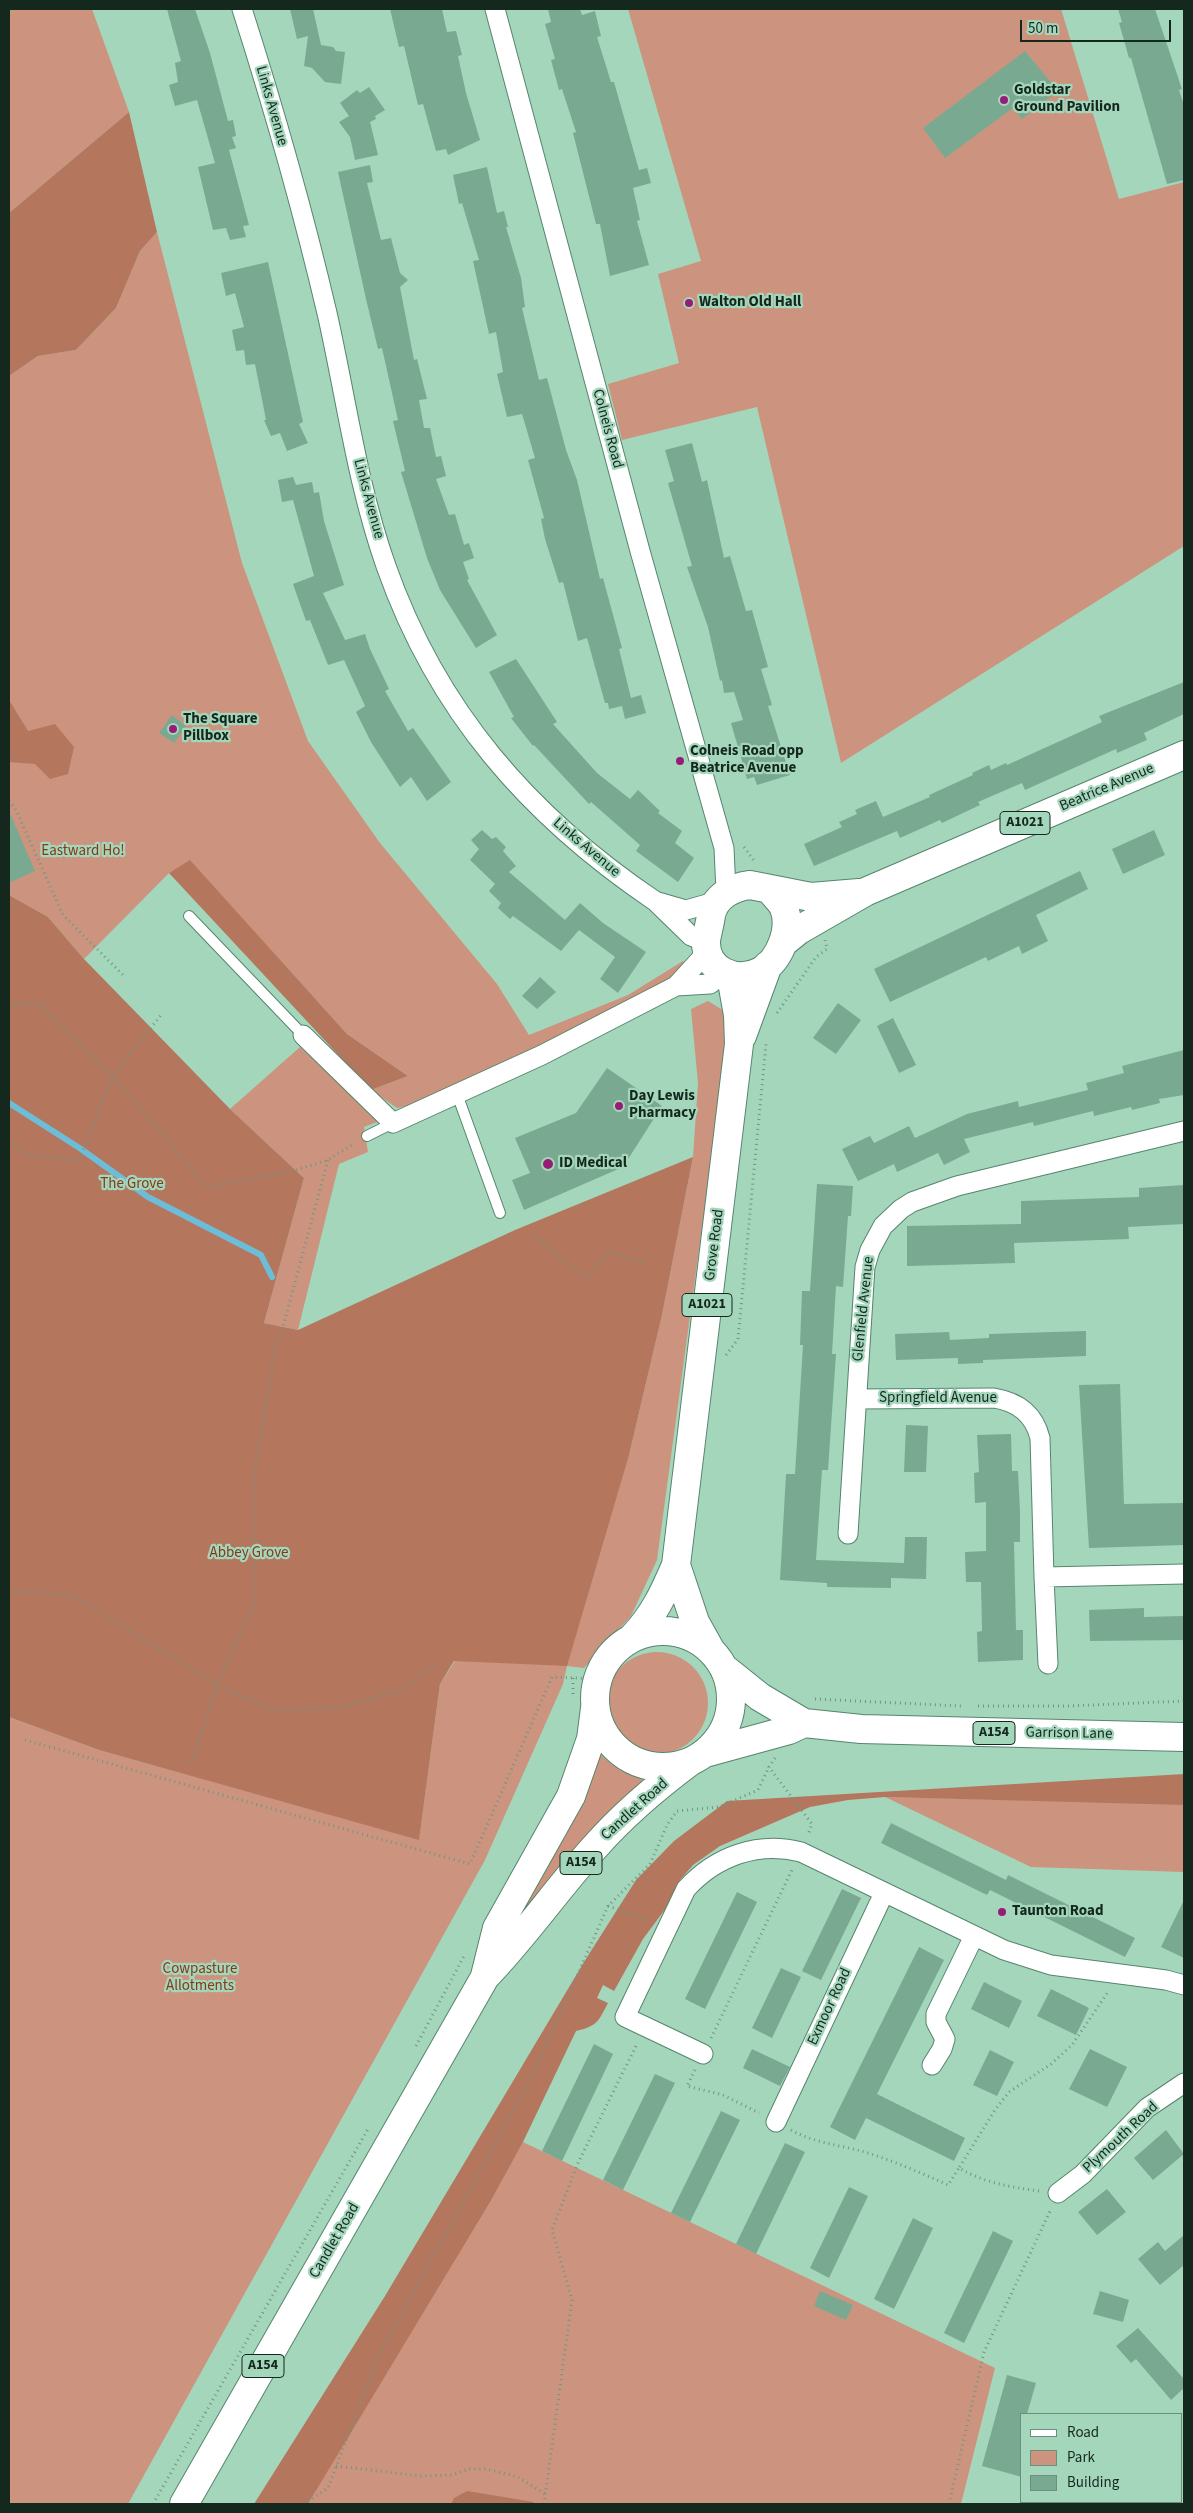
<!DOCTYPE html>
<html>
<head>
<meta charset="utf-8">
<style>
  body { margin:0 }
  #map { position:relative; width:1193px; height:2513px; overflow:hidden; background:#a4d6bc; font-family:"Source Sans 3",sans-serif }
  canvas { display:block }
  .frame { position:absolute; inset:0; border:10px solid #14281e; pointer-events:none }
  .legend { position:absolute; left:1020px; top:2413px; width:162px; height:90px; box-sizing:border-box; background:#a4d6bc; border:1px solid #6a907d; margin:0; padding:6px 9px; list-style:none; font-size:15px; color:#14281e }
  .legend li { display:flex; align-items:center; gap:10px; height:25px }
  .legend b { width:25px; border:1px solid #6a907d }
  .scale { position:absolute; left:1020px; top:20px; width:151px; height:22px; box-sizing:border-box; border:2px solid #14281e; border-top:0; padding-left:6px; font-size:15px; line-height:18px; white-space:nowrap; color:#14281e; -webkit-text-stroke:4px #a4d6bc; paint-order:stroke }
</style>
</head>
<body>
<div id="map">
<canvas width="1193" height="2513"></canvas>
<div class="frame"></div>
<ul class="legend">
<li><b style="height:6px;background:#fff"></b>Road</li>
<li><b style="height:14px;background:#cc947e"></b>Park</li>
<li><b style="height:14px;background:#79aa91"></b>Building</li>
</ul>
<div class="scale">50 m</div>
</div>
<script>
const context = document.querySelector('canvas').getContext('2d');
context.lineJoin = 'round';
function paint(path, color) { context.fillStyle = color; context.fill(path, 'evenodd'); }
function stroke(path, color, width, dash) { context.strokeStyle = color; context.lineWidth = width; context.lineCap = dash ? 'butt' : 'round'; context.setLineDash(dash || []); context.stroke(path); }
function write(font, color, halo, rows, align = 'center') {
  context.font = font + ' "Source Sans 3",sans-serif'; context.lineWidth = 4.5; context.setLineDash([]); context.textBaseline = 'middle'; context.strokeStyle = halo; context.fillStyle = color; for (const [text, x, y, turn = 0] of rows) {
    context.save(); context.translate(x, y); context.rotate((+turn || 0) * Math.PI / 180); context.textAlign = isNaN(turn) ? turn : align; if (halo) context.strokeText(text, 0, 0); context.fillText(text, 0, 0); context.restore();
  }
}
const green = new Path2D(`
  M 9,9 L 92,9 L 129,112 L 9,213 Z
  M 628,9 L 1061,9 L 1119,199 L 1184,182 L 1184,546 L 841,763 L 757,407 L 622,440 L 608,384 L 679,363 L 658,274 L 701,261 Z
  M 157,232 L 242,563 L 308,741 L 380,843 L 497,984 L 529,1035 L 628,995 L 683,961 L 687,976 L 425,1102 L 397,1108 L 371,1090 L 408,1076 L 347,1034 L 190,861 L 169,873 L 84,959 L 48,917 L 9,895 L 9,376 L 38,356 L 76,350 L 116,308 L 140,251 Z
  M 708,1001 L 726,1012 L 728,1035 L 657,1560 L 631,1616 L 584,1668 L 567,1666 L 563,1684 L 485,1860 L 128,2504 L 9,2504 L 9,1717 L 99,1750 L 419,1839 L 440,1684 L 455,1661 L 629,1455 L 662,1315 L 693,1157 L 698,1083 L 691,1009 Z
  M 300,1047 L 380,1121 L 364,1127 L 368,1152 L 339,1164 L 298,1330 L 264,1323 L 304,1178 L 230,1109 Z
  M606 1703a51 51 0 1 1 102 0a51 51 0 1 1-102 0Z
  M 596,1748 C 607,1765 622,1770 641,1777 L 643,1784 L 507,1935 Z
  M 885,1797 L 1184,1804 L 1184,1872 L 1031,1867 Z
  M 523,2142 L 995,2368 L 961,2504 L 308,2504 Z`);
const forest = new Path2D(`
  M 129,112 L 157,232 L 140,251 L 116,308 L 76,350 L 38,356 L 9,376 L 9,213 Z
  M 9,700 L 28,731 L 55,724 L 74,747 L 68,774 L 50,779 L 35,764 L 9,762 Z
  M 190,860 L 347,1034 L 408,1076 L 371,1090 L 169,873 Z
  M 9,895 L 48,917 L 84,959 L 230,1109 L 304,1178 L 264,1323 L 298,1330 L 515,1230 L 693,1157 L 662,1315 L 629,1455 L 567,1666 L 454,1661 L 440,1684 L 419,1840 L 99,1750 L 9,1717 Z
  M 1184,1774 L 1184,1805 L 885,1797 L 848,1800 L 810,1807 L 720,1846 L 693,1865 L 680,1880 L 666,1908 L 643,1939 L 614,1991 L 603,1985 L 597,1998 L 608,2003 C 598,2022 597,2026 576,2031 L 523,2142 L 490,2202 L 308,2504 L 254,2504 L 385,2296 L 584,1962 L 636,1880 L 674,1841 L 727,1801 Z
  M 467,2491 L 534,2502 L 533,2504 L 451,2504 L 454,2498 Z`);
const stream = new Path2D(`
  M 9,1103 L 81,1149 L 148,1197 L 261,1255 L 272,1277`);
const building = new Path2D(`
  M 167,9 L 195,9 L 210,53 L 228,121 L 233,120 L 236,136 L 232,137 L 236,148 L 229,150 L 249,225 L 243,226 L 246,237 L 230,240 L 226,228 L 213,230 L 198,167 L 215,163 L 197,100 L 175,106 L 169,85 L 178,82 L 175,63 L 181,61 Z
  M 290,9 L 313,9 L 321,45 L 333,47 L 336,51 L 345,52 L 341,84 L 325,82 L 312,68 L 304,66 L 308,36 L 297,39 Z
  M 390,9 L 442,9 L 447,32 L 456,31 L 462,55 L 458,56 L 466,93 L 480,140 L 448,155 L 446,149 L 436,151 L 423,104 L 418,105 L 404,46 L 399,47 Z
  M 548,9 L 580,9 L 582,15 L 595,11 L 601,36 L 597,37 L 611,82 L 614,82 L 639,170 L 647,168 L 651,183 L 633,188 L 640,220 L 637,221 L 649,265 L 610,276 L 600,224 L 596,224 L 573,133 L 576,132 L 562,89 L 559,90 L 551,60 L 555,59 L 545,24 L 551,22 Z
  M 1118,9 L 1155,9 L 1182,89 L 1179,90 L 1184,105 L 1184,180 L 1167,184 L 1131,58 L 1129,58 L 1119,23 L 1122,22 Z
  M 1025,51 L 1058,91 L 1022,119 L 1013,108 L 945,158 L 923,128 Z
  M 369,87 L 385,110 L 375,116 L 376,119 L 370,122 L 378,155 L 355,160 L 350,137 L 339,122 L 349,116 L 340,103 L 357,90 L 360,93 Z
  M 370,165 L 373,182 L 367,183 L 381,240 L 391,238 L 400,273 L 408,280 L 400,287 L 414,360 L 417,359 L 427,399 L 419,400 L 424,428 L 430,428 L 436,457 L 441,456 L 446,476 L 436,479 L 449,515 L 455,514 L 464,545 L 469,543 L 474,558 L 463,562 L 469,579 L 467,580 L 497,635 L 476,648 L 440,590 L 427,558 L 401,472 L 405,471 L 393,421 L 398,420 L 382,348 L 378,349 L 366,299 L 338,172 Z
  M 487,167 L 497,213 L 504,211 L 508,227 L 506,227 L 521,278 L 525,307 L 522,308 L 539,380 L 547,378 L 566,450 L 577,480 L 600,579 L 603,578 L 622,648 L 619,649 L 631,698 L 641,695 L 646,713 L 625,719 L 622,706 L 609,709 L 608,703 L 605,703 L 587,638 L 578,641 L 563,582 L 559,583 L 545,539 L 541,519 L 544,518 L 528,460 L 535,458 L 522,414 L 507,417 L 497,374 L 503,372 L 496,332 L 489,334 L 473,261 L 479,260 L 462,203 L 459,204 L 453,175 Z
  M 268,262 L 303,422 L 299,424 L 308,443 L 287,451 L 280,433 L 271,436 L 264,420 L 266,420 L 255,364 L 246,365 L 244,350 L 236,351 L 232,330 L 244,327 L 235,293 L 226,296 L 221,273 Z
  M 692,443 L 702,482 L 707,480 L 724,558 L 730,556 L 746,611 L 752,610 L 768,667 L 761,669 L 772,705 L 768,706 L 790,775 L 757,785 L 754,777 L 747,779 L 742,761 L 731,723 L 743,720 L 734,692 L 724,693 L 722,680 L 720,681 L 708,627 L 687,567 L 692,566 L 668,483 L 674,481 L 665,450 Z
  M 293,477 L 296,485 L 312,482 L 314,493 L 319,492 L 324,521 L 344,585 L 323,593 L 345,640 L 365,634 L 370,649 L 389,689 L 385,691 L 408,731 L 413,728 L 451,782 L 427,801 L 411,777 L 400,787 L 371,742 L 356,712 L 365,706 L 344,660 L 328,665 L 310,620 L 306,621 L 293,584 L 314,576 L 293,500 L 282,502 L 278,480 Z
  M 516,659 L 557,722 L 553,724 L 597,773 L 630,799 L 638,790 L 660,811 L 658,813 L 682,831 L 675,843 L 694,858 L 678,882 L 636,851 L 640,845 L 591,802 L 589,804 L 534,745 L 533,746 L 511,718 L 514,717 L 489,672 Z
  M 1184,682 L 1184,714 L 1144,733 L 1147,740 L 1117,753 L 1116,749 L 1025,790 L 1022,783 L 978,802 L 980,805 L 942,823 L 940,820 L 900,838 L 897,831 L 814,866 L 804,844 L 842,827 L 839,822 L 857,814 L 855,810 L 876,801 L 883,817 L 930,797 L 929,795 L 973,775 L 972,773 L 989,765 L 991,770 L 1006,763 L 1007,765 L 1102,722 L 1099,716 Z
  M 172,715 L 186,726 L 174,743 L 159,733 Z
  M 9,811 L 35,871 L 9,883 Z
  M 482,830 L 492,839 L 496,837 L 506,847 L 503,851 L 516,866 L 509,872 L 565,920 L 580,903 L 603,923 L 646,952 L 618,993 L 600,979 L 615,957 L 579,930 L 561,951 L 513,916 L 510,919 L 498,908 L 501,903 L 489,891 L 495,884 L 470,860 L 479,849 L 471,840 Z
  M 1154,830 L 1165,855 L 1123,874 L 1112,849 Z
  M 1080,871 L 1088,889 L 1036,915 L 1048,941 L 1022,954 L 1019,946 L 988,961 L 986,957 L 890,1002 L 874,969 Z
  M 540,977 L 556,992 L 537,1009 L 522,996 Z
  M 838,1003 L 861,1020 L 836,1054 L 813,1038 Z
  M 893,1018 L 916,1065 L 899,1073 L 877,1026 Z
  M 1184,1050 L 1184,1095 L 1159,1099 L 1160,1103 L 1132,1110 L 1131,1107 L 1094,1116 L 1093,1111 L 1034,1126 L 1033,1122 L 964,1139 L 970,1152 L 944,1165 L 938,1153 L 897,1172 L 894,1164 L 858,1181 L 842,1149 L 870,1136 L 874,1143 L 909,1126 L 915,1138 L 967,1114 L 1018,1101 L 1019,1107 L 1088,1090 L 1086,1083 L 1124,1073 L 1122,1066 Z
  M 607,1068 L 662,1106 L 623,1167 L 524,1210 L 512,1180 L 530,1173 L 515,1138 L 576,1113 Z
  M 817,1184 L 853,1186 L 851,1216 L 848,1216 L 843,1287 L 836,1286 L 832,1354 L 836,1354 L 828,1470 L 822,1470 L 816,1560 L 904,1563 L 905,1537 L 927,1537 L 926,1579 L 891,1578 L 891,1588 L 827,1587 L 827,1583 L 780,1580 L 786,1474 L 795,1474 L 803,1345 L 800,1345 L 802,1291 L 810,1291 Z
  M 1184,1185 L 1184,1224 L 1128,1227 L 1129,1239 L 1014,1243 L 1015,1263 L 907,1266 L 907,1226 L 1021,1224 L 1021,1201 L 1139,1197 L 1139,1188 Z
  M 1086,1331 L 1086,1356 L 983,1360 L 983,1363 L 958,1364 L 958,1358 L 896,1360 L 895,1334 L 949,1332 L 950,1340 L 989,1338 L 989,1334 Z
  M 1120,1384 L 1124,1504 L 1184,1503 L 1184,1545 L 1089,1548 L 1079,1385 Z
  M 906,1425 L 928,1426 L 926,1472 L 904,1472 Z
  M 1011,1434 L 1012,1471 L 1018,1471 L 1020,1511 L 1020,1542 L 1014,1542 L 1016,1630 L 1023,1630 L 1023,1660 L 978,1662 L 977,1632 L 982,1631 L 981,1582 L 966,1582 L 965,1552 L 986,1551 L 986,1502 L 975,1503 L 974,1473 L 979,1472 L 977,1435 Z
  M 1144,1608 L 1144,1617 L 1184,1616 L 1184,1640 L 1090,1641 L 1089,1610 Z
  M 891,1823 L 1006,1880 L 1008,1875 L 1135,1938 L 1125,1957 L 990,1890 L 987,1895 L 881,1843 Z
  M 842,1889 L 861,1898 L 821,1980 L 802,1971 Z
  M 737,1892 L 757,1902 L 705,2009 L 685,1999 Z
  M 1184,1900 L 1184,1958 L 1161,1947 Z
  M 919,1947 L 944,1960 L 877,2094 L 965,2138 L 954,2161 L 866,2118 L 855,2140 L 830,2127 Z
  M 781,1968 L 801,1977 L 772,2038 L 752,2028 Z
  M 984,1982 L 1022,2001 L 1009,2028 L 971,2009 Z
  M 1051,1989 L 1089,2008 L 1076,2035 L 1037,2016 Z
  M 594,2044 L 613,2054 L 562,2161 L 542,2151 Z
  M 752,2049 L 790,2067 L 780,2086 L 743,2068 Z
  M 1090,2049 L 1127,2067 L 1107,2107 L 1069,2089 Z
  M 990,2050 L 1014,2062 L 997,2096 L 973,2085 Z
  M 655,2074 L 675,2083 L 623,2190 L 603,2180 Z
  M 721,2111 L 740,2120 L 690,2222 L 671,2213 Z
  M 1166,2130 L 1184,2154 L 1153,2180 L 1134,2158 Z
  M 785,2143 L 805,2152 L 756,2254 L 736,2244 Z
  M 849,2187 L 868,2196 L 829,2278 L 810,2268 Z
  M 1107,2189 L 1126,2212 L 1097,2235 L 1078,2212 Z
  M 913,2218 L 933,2228 L 894,2309 L 874,2299 Z
  M 993,2231 L 1013,2241 L 964,2343 L 944,2333 Z
  M 1184,2235 L 1184,2265 L 1160,2285 L 1138,2259 L 1158,2242 L 1165,2251 Z
  M 820,2291 L 853,2305 L 846,2320 L 814,2306 Z
  M 1100,2291 L 1129,2300 L 1123,2322 L 1093,2314 Z
  M 1138,2328 L 1184,2379 L 1184,2388 L 1171,2400 L 1136,2359 L 1131,2363 L 1116,2346 Z
  M 1007,2375 L 1036,2383 L 1027,2414 L 1022,2414 L 1022,2477 L 982,2466 Z`);
const path = new Path2D(`
  M 9,801 L 16,810 L 63,915 L 125,977
  M 744,847 L 755,862
  M 9,1005 L 38,1003 L 113,1076 L 207,1187 L 296,1170 L 328,1160 L 355,1143
  M 777,1013 L 816,957 L 827,949 L 825,940
  M 9,1143 L 27,1155 L 79,1160 L 113,1076 L 161,1015
  M 535,1237 L 587,1278 L 609,1251 L 643,1263
  M 726,1355 L 738,1339 L 766,1044
  M 9,1591 L 73,1595 L 217,1685 L 255,1602 L 255,1469 L 275,1347 L 283,1327 L 328,1160
  M 573,1678 L 573,1698
  M 815,1699 L 961,1706
  M 978,1706 L 1068,1706 L 1184,1701
  M 25,1740 L 470,1864 L 552,1677 L 597,1679
  M 775,1758 L 769,1767 L 812,1824 L 808,1835
  M 192,1763 L 217,1685 L 273,1710 L 337,1708 L 399,1691 L 437,1663
  M 608,1906 L 650,1921
  M 711,2038 L 792,1870
  M 416,2046 L 465,1954
  M 695,2070 L 687,2086 L 723,2095 L 759,2113
  M 791,2130 C 814,2143 840,2145 865,2152 C 894,2161 921,2173 948,2185 L 959,2168
  M 1039,2191 C 1010,2187 985,2183 959,2168 L 995,2110 L 1009,2092 L 1051,2064 L 1072,2045 L 1108,1992
  M 336,2466 L 421,2476 L 452,2475 L 469,2469 L 486,2469 L 518,2477 L 545,2494
  M 153,2504 L 368,2129
  M 304,2504 L 328,2488 L 379,2355 L 534,2073 L 608,1906 L 650,1864 L 667,1825 L 677,1811 L 719,1807 L 758,1790 L 769,1767
  M 544,2504 L 572,2300 L 552,2230 L 578,2163 L 637,2044
  M 949,2504 L 984,2352 L 1051,2209`);
const lane = new Path2D(`
  M 189,916 L 303,1035
  M 457,1094 L 500,1213
  M 367,1136 L 393,1123`);
const street = new Path2D(`
  M 242,9 C 274,109 303,211 327,313 C 346,397 357,484 386,566 C 437,711 529,816 655,901
  M 495,9 L 640,551 L 724,848 L 726,892
  M 706,942 L 691,936 L 655,901 L 686,910 L 718,901
  M 708,951 L 676,986 L 710,984 L 724,973
  M 303,1035 L 393,1123 L 542,1055 L 676,986
  M 857,1399 L 994,1398 C 1018,1402 1034,1414 1040,1438 L 1044,1577
  M 848,1534 L 865,1267 L 870,1250 L 883,1226 L 901,1209 L 912,1202 L 957,1186 L 1184,1131
  M 1048,1664 L 1044,1577 L 1184,1574
  M 703,2054 L 625,2017 L 686,1889 C 716,1856 758,1841 801,1852 L 1004,1950 L 1051,1965 L 1166,1980 L 1184,1985
  M 932,2065 L 942,2049 L 945,2039 L 936,2022 L 936,2014 L 974,1936
  M 776,2122 L 884,1893
  M 1058,2193 L 1083,2174 L 1147,2108 L 1184,2083`);
const primary = new Path2D(`
  M 770,890 C 774,895 781,901 784,908 C 792,929 780,960 761,971 C 737,984 705,971 706,941 C 707,933 710,924 711,915 C 715,896 733,887 750,885 L 811,897 L 859,893
  M 783,943 L 799,930 L 865,892 L 1184,755
  M 742,1036 L 768,965
  M 676,1565 L 695,1622 L 710,1649
  M595 1699a68 68 0 1 1 136 0a68 68 0 1 1-136 0Z
  M 633,1637 C 654,1615 664,1593 676,1565 L 739,1044 L 738,1015 L 731,976
  M 725,1669 L 760,1697 L 804,1723 L 861,1729 L 1184,1737
  M 705,1753 L 789,1730 L 804,1723
  M 485,1976 L 497,1928 L 571,1796 L 591,1739 L 595,1708
  M 184,2504 L 485,1977 C 524,1937 556,1890 594,1848 C 622,1816 656,1787 691,1761`);
const markers = [
  [1004,100,5,"#971c76"],
  [689,303,5,"#971c76"],
  [173,729,5,"#971c76"],
  [680,761,5,"#971c76"],
  [619,1106,5,"#971c76"],
  [548,1164,6,"#971c76"],
  [1002,1912,5,"#971c76"]
];
const shields = [
  [1025,823,50],
  [707,1305,50],
  [994,1733,42],
  [581,1863,42],
  [263,2366,42]
];
const shieldNames = [
  ["A1021",1025,823],
  ["A1021",707,1305],
  ["A154",994,1733],
  ["A154",581,1863],
  ["A154",263,2366]
];
const poiNames = [
  ["Goldstar",1014,91],
  ["Ground Pavilion",1014,108],
  ["Walton Old Hall",699,303],
  ["The Square",183,720],
  ["Pillbox",183,737],
  ["Colneis Road opp",690,752],
  ["Beatrice Avenue",690,769],
  ["Day Lewis",629,1097],
  ["Pharmacy",629,1114],
  ["ID Medical",559,1164],
  ["Taunton Road",1012,1912]
];
const streetNames = [
  ["Links Avenue",271,106,74],
  ["Colneis Road",607,429,75],
  ["Links Avenue",368,499,75],
  ["Beatrice Avenue",1107,788,-23],
  ["Links Avenue",586,848,40],
  ["Grove Road",715,1245,-83],
  ["Glenfield Avenue",864,1309,-84],
  ["Springfield Avenue",938,1399],
  ["Garrison Lane",1069,1734,1],
  ["Candlet Road",635,1810,-42],
  ["Exmoor Road",830,2007,-65],
  ["Plymouth Road",1121,2138,-43],
  ["Candlet Road",335,2241,-60]
];
const parkNames = [
  ["Eastward Ho!",83,852],
  ["The Grove",132,1185],
  ["Abbey Grove",249,1554],
  ["Cowpasture",200,1970],
  ["Allotments",200,1987]
];
paint(green, '#cc947e');
paint(forest, '#b5765e');
stroke(stream, '#6dbdd8', 6);
paint(building, '#79aa91');
stroke(lane, '#56856d', 12);
stroke(street, '#56856d', 21);
stroke(primary, '#56856d', 30);
stroke(path, '#6f9682', 3, [1, 4]);
stroke(lane, '#fff', 10);
stroke(street, '#fff', 19);
stroke(primary, '#fff', 28);
for (const [x, y, r, color] of markers) { const dot = new Path2D(); dot.arc(x, y, r, 0, 2 * Math.PI); context.fillStyle = color; context.fill(dot); stroke(dot, '#a4d6bc', 2); }
for (const [x, y, w] of shields) { const box = new Path2D(); box.roundRect(x - w / 2, y - 11.5, w, 23, 4); context.fillStyle = '#a4d6bc'; context.fill(box); stroke(box, '#14281e', 1); }
write('bold 14px', '#14281e', null, shieldNames);
write('bold 15px', '#14281e', '#a4d6bc', poiNames, 'left');
write('15px', '#14281e', '#a4d6bc', streetNames);
write('15px', '#873816', '#a4d6bc', parkNames);
</script>
</body>
</html>
